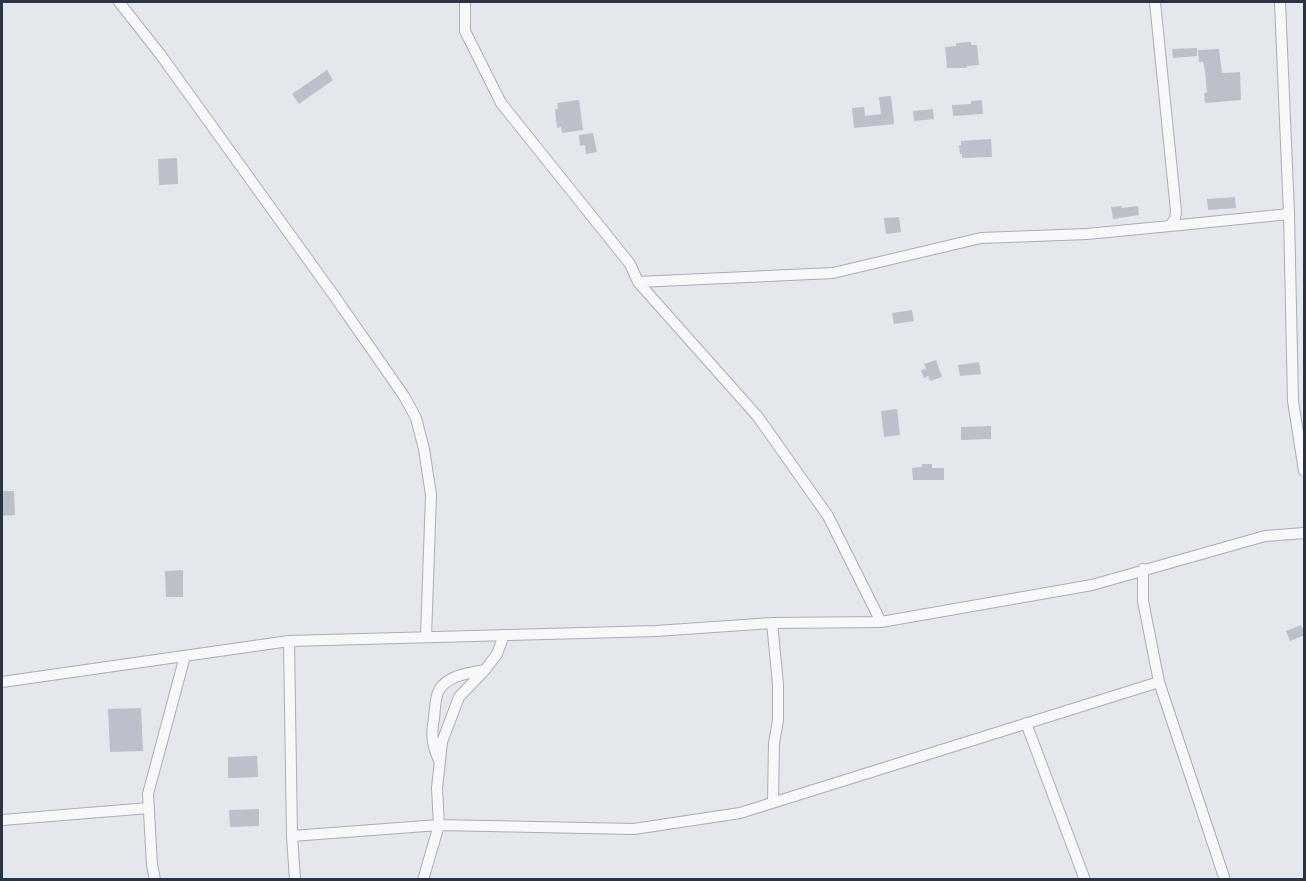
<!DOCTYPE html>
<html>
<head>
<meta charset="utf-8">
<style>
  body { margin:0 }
  #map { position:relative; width:1306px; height:881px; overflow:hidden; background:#e4e7ec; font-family:Barlow,sans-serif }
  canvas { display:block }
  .frame { position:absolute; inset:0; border:3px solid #2b3445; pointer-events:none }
</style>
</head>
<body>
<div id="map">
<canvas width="1306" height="881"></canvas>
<div class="frame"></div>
</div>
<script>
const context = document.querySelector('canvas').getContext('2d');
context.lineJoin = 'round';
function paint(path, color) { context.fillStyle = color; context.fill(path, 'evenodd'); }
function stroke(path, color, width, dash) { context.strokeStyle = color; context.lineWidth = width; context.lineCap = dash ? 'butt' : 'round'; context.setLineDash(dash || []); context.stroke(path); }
const building = new Path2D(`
  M 971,42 L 971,45 L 977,45 L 979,65 L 967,66 L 967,68 L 947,68 L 945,47 L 956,46 L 956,43 Z
  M 1197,48 L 1197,56 L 1173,58 L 1172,49 Z
  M 1219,49 L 1222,73 L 1240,72 L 1241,100 L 1205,103 L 1204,93 L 1207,93 L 1205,71 L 1203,62 L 1199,62 L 1198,50 Z
  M 327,70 L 333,80 L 299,104 L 292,94 Z
  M 891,96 L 894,124 L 854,128 L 852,108 L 864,107 L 865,116 L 881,114 L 879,97 Z
  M 579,100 L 583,130 L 562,133 L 561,127 L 557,128 L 555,109 L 558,109 L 557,103 Z
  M 982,100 L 983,114 L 953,116 L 952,105 L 971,104 L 971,101 Z
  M 933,109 L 934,119 L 914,121 L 913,111 Z
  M 593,133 L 597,152 L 586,154 L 585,145 L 580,146 L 579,135 Z
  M 991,139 L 992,157 L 962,158 L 962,154 L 960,154 L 959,145 L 961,145 L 961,141 Z
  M 177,158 L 178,184 L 159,185 L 158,159 Z
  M 1235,197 L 1236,208 L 1208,210 L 1207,199 Z
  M 1121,206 L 1122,208 L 1138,206 L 1139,215 L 1113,219 L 1111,207 Z
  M 899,217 L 901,232 L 886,234 L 884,218 Z
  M 912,310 L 914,321 L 894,324 L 892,313 Z
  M 936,360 L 942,377 L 930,381 L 928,376 L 924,378 L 921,370 L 926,369 L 924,364 Z
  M 979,362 L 981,374 L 960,376 L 958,365 Z
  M 897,409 L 900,435 L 884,437 L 881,411 Z
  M 991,426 L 991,439 L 961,440 L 961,427 Z
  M 922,464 L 932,464 L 932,468 L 944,468 L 944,480 L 913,480 L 912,468 L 922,467 Z
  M 2,491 L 14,491 L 15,515 L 2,516 Z
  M 183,570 L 183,597 L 166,597 L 165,571 Z
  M 1301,625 L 1305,635 L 1290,641 L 1286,631 Z
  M 141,708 L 143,751 L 110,752 L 108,709 Z
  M 257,756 L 258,777 L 228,778 L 228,757 Z
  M 259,809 L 259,826 L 230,827 L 229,810 Z`);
const street = new Path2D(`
  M 119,2 L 160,54 L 335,297 L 404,396 L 416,418 L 424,449 L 431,495 L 426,637
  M 465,2 L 465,31 L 501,103 L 630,264 L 638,282 L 758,417 L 828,516 L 881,622
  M 1280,2 L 1289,214 L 1293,401 L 1304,471
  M 1170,226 L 1289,214
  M 638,282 L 833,273 L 981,238 L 1087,234 L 1170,226 L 1175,219 L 1176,211 L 1155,2
  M 1143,569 L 1143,601 L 1159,682 L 1225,880
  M 772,623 L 778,684 L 778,720 L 774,743 L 773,802
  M 289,641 L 292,836 L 295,880
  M 2,682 L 289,641 L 656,631 L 772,623 L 881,622 L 1092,585 L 1265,536 L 1304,533
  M 1026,723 L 1085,880
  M 439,760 C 432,746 431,734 434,718 C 435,710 435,697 439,690 C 448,675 469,673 485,670
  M 2,820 L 149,808
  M 292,836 L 439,825 L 634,829 L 740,813 L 1159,682
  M 155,880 L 152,865 L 148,794 L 185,656
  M 423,880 L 439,825 L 437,788 L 442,742 L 459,697 L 485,670 L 497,654 L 504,635`);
paint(building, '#bbc0ca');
stroke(street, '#a9aeb7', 12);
stroke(street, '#f7f8fa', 10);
</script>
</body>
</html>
